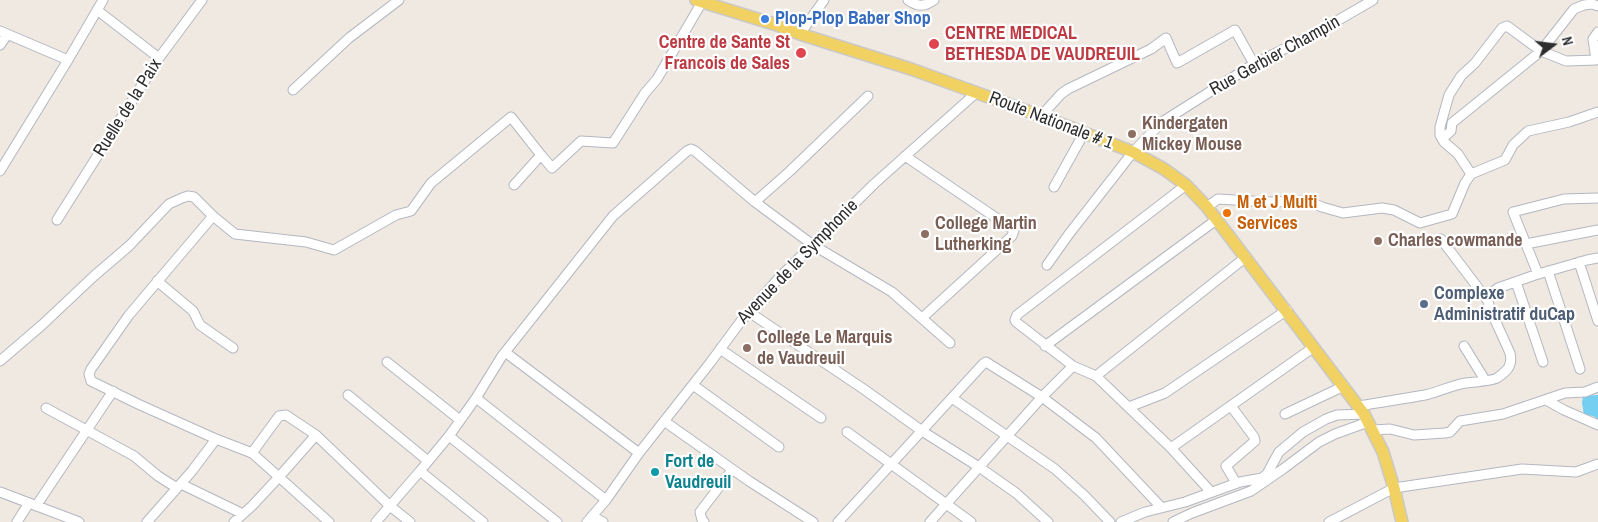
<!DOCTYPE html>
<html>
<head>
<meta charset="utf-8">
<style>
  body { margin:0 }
  #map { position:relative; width:1598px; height:522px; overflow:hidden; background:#efe9e1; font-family:"Archivo Narrow",sans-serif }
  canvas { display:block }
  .north { position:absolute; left:1528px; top:20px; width:50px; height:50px; -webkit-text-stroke:4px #fff; paint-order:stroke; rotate:75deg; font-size:14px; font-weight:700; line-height:20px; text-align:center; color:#2e2e2e }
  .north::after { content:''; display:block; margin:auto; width:18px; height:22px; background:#2e2e2e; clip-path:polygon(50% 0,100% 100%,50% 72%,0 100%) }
</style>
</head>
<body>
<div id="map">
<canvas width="1598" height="522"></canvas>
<div class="north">N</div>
</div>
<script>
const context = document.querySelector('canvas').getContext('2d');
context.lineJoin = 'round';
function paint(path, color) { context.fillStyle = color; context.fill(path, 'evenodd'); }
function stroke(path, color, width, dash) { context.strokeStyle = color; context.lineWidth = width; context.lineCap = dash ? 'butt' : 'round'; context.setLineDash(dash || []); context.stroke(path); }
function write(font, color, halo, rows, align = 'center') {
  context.font = font + ' "Archivo Narrow",sans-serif'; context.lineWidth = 4.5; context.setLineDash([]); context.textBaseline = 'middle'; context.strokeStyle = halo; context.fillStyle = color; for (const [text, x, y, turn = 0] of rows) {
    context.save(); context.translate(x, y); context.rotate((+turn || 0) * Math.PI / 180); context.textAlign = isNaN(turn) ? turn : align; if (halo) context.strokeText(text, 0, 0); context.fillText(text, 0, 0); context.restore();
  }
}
const water = new Path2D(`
  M 1598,395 L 1598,419 L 1593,416 L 1584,415 L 1582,403 L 1583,396 Z`);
const minor = new Path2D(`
  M 908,0 C 918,7 924,7 934,0
  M 97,10 L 159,58
  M 0,31 L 68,60
  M 800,34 L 824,0
  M 0,45 L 7,35
  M 293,90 L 349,38 L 399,0
  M 1041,116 L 1061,94 L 1068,89 L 1151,49 L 1166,38 L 1177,63 L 1235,30 L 1254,64
  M 1442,139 L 1451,131 L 1452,123 L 1541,51 L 1574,9 L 1584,5 L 1592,4 L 1598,6
  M 905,156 L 1014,230 L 1012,236 L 922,318
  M 0,171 L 68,60 L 103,0
  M 1471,174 L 1458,154 L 1444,142 L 1440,135 L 1440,127 L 1449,95 L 1461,76 L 1475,63 L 1502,28 L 1507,26 L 1541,51 L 1566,61 L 1596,60 L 1593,39 L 1598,32
  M 514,185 L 541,155 L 552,168 L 581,141 L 613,143 L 645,93 L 657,79 L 702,2
  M 1186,185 L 1017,315 L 1015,320 L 1016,322 L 1073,366 L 1096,376 L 1171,448 L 1211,492
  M 1054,187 L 1084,133
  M 755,202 L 790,171 L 868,96
  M 1207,207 L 1218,199 L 1267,202 L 1308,201 L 1322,207 L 1343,213 L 1382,208 L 1394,210 L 1420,223 L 1452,214 L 1465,183 L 1471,174 L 1505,160 L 1513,145 L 1528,131 L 1569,122 L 1598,112
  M 213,216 L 129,315 L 91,369 L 89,374 L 91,381 L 138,404 L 216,439
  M 57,220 L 159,58 L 202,0
  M 1441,239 L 1488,301
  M 1526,244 L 1598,230
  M 1579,262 L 1598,321
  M 1047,265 L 1069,234 L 1133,152 L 1162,122 L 1254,64 L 1316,33 L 1373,0
  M 1548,271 L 1580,369
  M 1538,274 L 1513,212 L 1564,199 L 1598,198
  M 157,281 L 193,311 L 200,325 L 233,348
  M 1516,282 L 1543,362
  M 749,312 L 865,390 L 922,431 L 979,467 L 1016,493 L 1048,522
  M 1045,346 L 1216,220
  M 1464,346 L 1485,380
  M 720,349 L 821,418
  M 505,352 L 639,453
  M 0,361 L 42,325 L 94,276 L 129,246 L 169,204 L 182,198 L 188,196 L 194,197 L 213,216 L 235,234 L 306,242 L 334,250 L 396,215 L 411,211 L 431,183 L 511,117 L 541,155
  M 387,362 L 460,420
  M 1096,376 L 1246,257
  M 693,385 L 779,447
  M 348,395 L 428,461
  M 476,398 L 606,500
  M 952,398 L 1055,469 L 1085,496 L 1110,522
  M 1546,400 L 1564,410 L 1598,425
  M 1231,406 L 1254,437 L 1255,441 L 1226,466 L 1236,483
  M 1359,406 C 1381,402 1403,399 1425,395 C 1439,392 1452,385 1466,383 C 1474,382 1492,381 1497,378 C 1507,371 1513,366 1510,353 L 1490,309 L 1488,301 L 1490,294 L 1498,288 L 1535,275 L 1587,260 L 1598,258
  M 1129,407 L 1165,393 L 1287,310
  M 46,408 L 134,456 L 158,476 L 177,488
  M 1285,414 L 1344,386
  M 664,421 L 749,481 L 813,522
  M 1373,430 L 1390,429 L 1414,435 L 1445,433 L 1450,432 L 1460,421 L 1503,414 L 1565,393 L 1585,392 L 1598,387
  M 847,432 L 971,522
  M 449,436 L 557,522
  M 1171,448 L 1314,347
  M 252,453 L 279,416 L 286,415 L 316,435 L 390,506 L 410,522
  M 181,484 L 243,514
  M 0,492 L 79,522
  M 36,506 L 113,391
  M 592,516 L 603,522
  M 17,522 L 29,503
  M 147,522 L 192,471 L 216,439 L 252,453 L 279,477 L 316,435
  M 234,522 L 252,506 L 279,477 L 329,522
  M 376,522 L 420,471
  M 483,522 L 420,471 L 449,436 L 476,398 L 502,356 L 613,216 L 687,151 L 691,149 L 695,151 L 755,202 L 813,245 L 892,292 L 950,343
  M 587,522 L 606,500 L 639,453 L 710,363 L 741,321 L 779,278 L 874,184 L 976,93
  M 704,522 L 702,520 L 700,512 L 732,470
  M 838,522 L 983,364 L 986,362 L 1042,397 L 1096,438 L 1161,507
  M 930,522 L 1042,397 L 1073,366
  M 1121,522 L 1145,512 L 1185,502 L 1240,482 L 1262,478 L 1267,474 L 1279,452 L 1303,432 L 1326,419 L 1337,415 L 1364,414
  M 1173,522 L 1192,513 L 1251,491 L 1283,469 L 1319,442 L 1335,434 L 1368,422
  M 1329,522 L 1394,488 L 1522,469 L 1576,472 L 1598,464`);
const major = new Path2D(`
  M 696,0 L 777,25 L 800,34 L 911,69 L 1041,116 L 1133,152 L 1164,169 L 1186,185 L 1207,207 L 1364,414 L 1383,452 L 1394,488 L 1402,522`);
const markers = [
  [765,19,5,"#3f7fe0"],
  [934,44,6,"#e0444e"],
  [801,53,6,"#e0444e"],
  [1132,134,5,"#8d6e63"],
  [1227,213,5,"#e8710a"],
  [925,234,5,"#8d6e63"],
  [1378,241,5,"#8d6e63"],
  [1424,304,5,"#5c6f8a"],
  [747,348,5,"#8d6e63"],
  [655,472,5,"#0f9aa8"]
];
const shopNames = [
  ["Plop-Plop Baber Shop",775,19]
];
const healthNames = [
  ["CENTRE MEDICAL",945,34],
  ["BETHESDA DE VAUDREUIL",945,55],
  ["Centre de Sante St",790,43,"right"],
  ["Francois de Sales",790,64,"right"]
];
const streetNames = [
  ["Rue Gerbier Champin",1275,56,-29],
  ["Ruelle de la Paix",128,108,-58],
  ["Route Nationale # 1",1051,121,21],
  ["Avenue de la Symphonie",798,262,-46]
];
const educationNames = [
  ["Kindergaten",1142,124],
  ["Mickey Mouse",1142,145],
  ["College Martin",935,224],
  ["Lutherking",935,245],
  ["Charles cowmande",1388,241],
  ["College Le Marquis",757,338],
  ["de Vaudreuil",757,359]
];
const foodNames = [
  ["M et J Multi",1237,203],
  ["Services",1237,224]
];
const serviceNames = [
  ["Complexe",1434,294],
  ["Administratif duCap",1434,315]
];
const cultureNames = [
  ["Fort de",665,462],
  ["Vaudreuil",665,483]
];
paint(water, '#75cff0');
stroke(minor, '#b4b7c1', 11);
stroke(major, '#c9c9c9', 14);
stroke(minor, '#fff', 9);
stroke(major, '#f2d163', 11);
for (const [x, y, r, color] of markers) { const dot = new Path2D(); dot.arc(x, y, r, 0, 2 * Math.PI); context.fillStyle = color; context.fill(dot); stroke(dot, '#fff', 2); }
write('bold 18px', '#366cbe', '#fff', shopNames, 'left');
write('bold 18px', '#be3a42', '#fff', healthNames, 'left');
write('18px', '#2e2e2e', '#fff', streetNames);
write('bold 18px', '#785e54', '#fff', educationNames, 'left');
write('bold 18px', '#c56008', '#fff', foodNames, 'left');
write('bold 18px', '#4e5e75', '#fff', serviceNames, 'left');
write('bold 18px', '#0d838f', '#fff', cultureNames, 'left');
</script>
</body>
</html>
